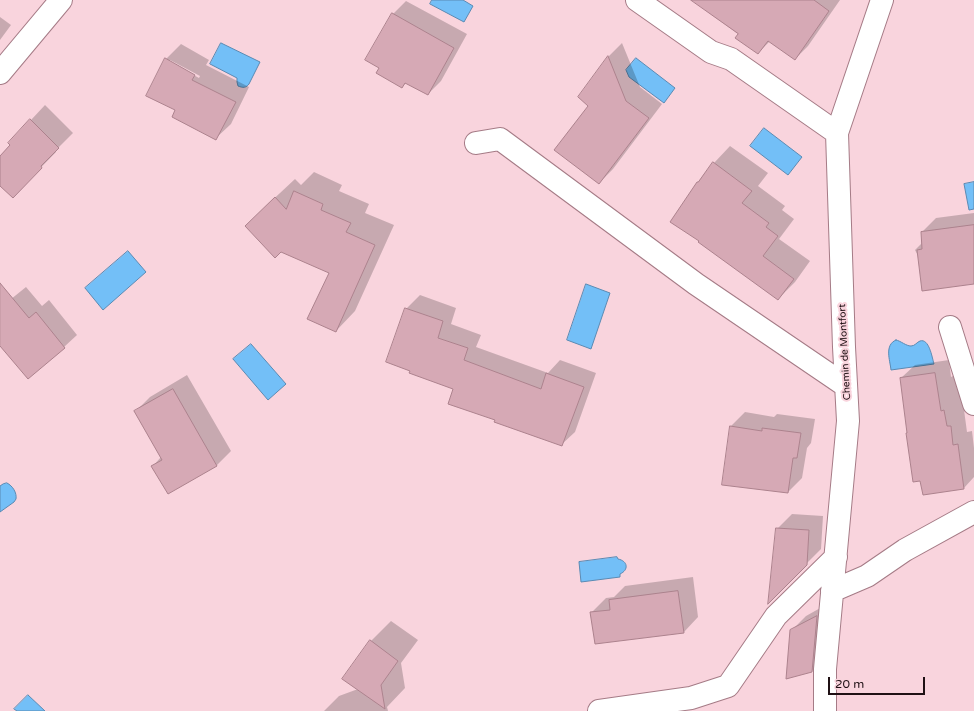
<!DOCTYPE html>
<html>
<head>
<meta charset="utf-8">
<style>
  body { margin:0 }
  #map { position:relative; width:974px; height:711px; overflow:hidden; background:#f9d4dd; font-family:"Varela Round",sans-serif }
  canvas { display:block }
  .scale { position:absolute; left:828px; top:677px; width:97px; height:18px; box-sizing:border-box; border:2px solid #1f1014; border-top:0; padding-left:5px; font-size:12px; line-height:14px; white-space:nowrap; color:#1f1014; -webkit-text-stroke:3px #f9d4dd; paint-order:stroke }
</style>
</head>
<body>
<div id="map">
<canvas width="974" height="711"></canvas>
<div class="scale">20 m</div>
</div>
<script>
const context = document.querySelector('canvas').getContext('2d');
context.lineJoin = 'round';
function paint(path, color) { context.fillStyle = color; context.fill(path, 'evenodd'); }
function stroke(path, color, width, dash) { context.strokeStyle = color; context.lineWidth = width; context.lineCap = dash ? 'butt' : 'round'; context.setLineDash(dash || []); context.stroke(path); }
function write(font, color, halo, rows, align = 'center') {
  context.font = font + ' "Varela Round",sans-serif'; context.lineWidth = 4; context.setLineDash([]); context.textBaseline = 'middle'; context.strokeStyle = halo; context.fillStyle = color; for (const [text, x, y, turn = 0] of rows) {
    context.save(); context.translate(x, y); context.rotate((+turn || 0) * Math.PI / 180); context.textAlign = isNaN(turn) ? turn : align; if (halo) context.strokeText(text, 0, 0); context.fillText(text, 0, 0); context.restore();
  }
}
const water = new Path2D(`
  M 432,0 L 463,0 L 473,6 L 464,22 L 430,4 Z
  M 221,43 L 260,62 L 249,84 C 246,88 243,88 238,86 L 237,82 L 237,78 L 210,64 Z
  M 636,58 L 675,88 L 664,103 L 629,77 L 626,70 Z
  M 764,128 L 802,157 L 788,175 L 750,146 Z
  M 974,182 L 974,209 L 969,210 L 964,184 Z
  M 128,251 L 146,272 L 103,310 L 85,288 Z
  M 586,284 L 610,293 L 591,349 L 567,340 Z
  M 896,340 C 901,341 906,346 911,346 C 915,346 917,342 920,341 C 929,338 932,357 934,364 L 891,370 C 890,360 884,345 896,340 Z
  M 251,344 L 286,384 L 268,400 L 233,359 Z
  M 7,483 C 13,486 17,493 16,499 L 14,502 L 0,512 L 0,486 L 3,484 Z
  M 617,557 L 618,559 C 628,561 629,570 620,574 L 620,577 L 581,582 L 579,562 Z
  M 28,695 L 45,711 L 17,711 L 14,709 Z`);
const shadow = new Path2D(`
  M 714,0 L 840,0 L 808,46 L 795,59 L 770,41 L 758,53 L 739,33 Z
  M 406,1 L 467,34 L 441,81 L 428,94 L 407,82 L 402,87 L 380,68 L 393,14 Z
  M 0,17 L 11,25 L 0,40 Z
  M 622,43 L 640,87 L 662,104 L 613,169 L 599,183 L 590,105 L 579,97 L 609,56 Z
  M 181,44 L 209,60 L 206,65 L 249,87 L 231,124 L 216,138 L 177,110 L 166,59 ZM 170,60 L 200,76 L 199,78 L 170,62 Z
  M 45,105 L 73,133 L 55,151 L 56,152 L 27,182 L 0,184 L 0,157 L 31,120 Z
  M 730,146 L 768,173 L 758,186 L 785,206 L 782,210 L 794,219 L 779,239 L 810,261 L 795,282 L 778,299 L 714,163 Z
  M 314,172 L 342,185 L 339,191 L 369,204 L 365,213 L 394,225 L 355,311 L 336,331 L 330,273 L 265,207 L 295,179 L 301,185 Z
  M 974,213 L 974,282 L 935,288 L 915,250 L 923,242 L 922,232 L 936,218 Z
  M 26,287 L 42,306 L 49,300 L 77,335 L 64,347 L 0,344 L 0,308 Z
  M 420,295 L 456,308 L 451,324 L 481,335 L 476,347 L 548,373 L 560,360 L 596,373 L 575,432 L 561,445 L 496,420 L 454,389 L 406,309 Z
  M 949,360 L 951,377 L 959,373 L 967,432 L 972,431 L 974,448 L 974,477 L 964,488 L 908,432 L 901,378 L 915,365 Z
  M 187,375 L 231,451 L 216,466 L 153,466 L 161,457 L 136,411 L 150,397 Z
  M 745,412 L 774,417 L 777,414 L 815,419 L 811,443 L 807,448 L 802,478 L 788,492 L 731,426 Z
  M 792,514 L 823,516 L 821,549 L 769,601 L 777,529 Z
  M 693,577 L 698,617 L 684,632 L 592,612 L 606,598 L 614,597 L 625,586 Z
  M 831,602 L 827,656 L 812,671 L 791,631 L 806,616 Z
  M 391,621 L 418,640 L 401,663 L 405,688 L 387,707 L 388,711 L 324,711 L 339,696 L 358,689 L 371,641 Z`);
const building = new Path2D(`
  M 691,0 L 814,0 L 829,11 L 795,60 L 768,41 L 758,54 L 735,38 L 738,34 Z
  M 392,13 L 454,48 L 428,95 L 405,83 L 402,88 L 376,73 L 379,68 L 365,60 Z
  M 608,56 L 626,101 L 649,118 L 599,184 L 554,150 L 588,106 L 578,97 Z
  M 165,58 L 195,75 L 192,80 L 236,102 L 216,140 L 172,117 L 175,110 L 146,96 Z
  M 30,119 L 59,148 L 41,166 L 42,168 L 13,198 L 0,186 L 0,156 L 10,145 L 8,143 Z
  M 713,162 L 752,191 L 742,203 L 769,223 L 766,227 L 778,236 L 763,256 L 794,279 L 778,300 L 698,242 L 699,241 L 670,222 L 697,182 L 698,182 Z
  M 294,191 L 323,204 L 321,210 L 351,223 L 346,232 L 375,245 L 336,332 L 307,319 L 329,273 L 281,252 L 275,258 L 245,226 L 275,197 L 286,209 Z
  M 974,225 L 974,284 L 922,291 L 917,250 L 922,249 L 921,232 Z
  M 0,283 L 29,318 L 36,312 L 65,348 L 28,379 L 0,346 Z
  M 405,308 L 443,321 L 438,338 L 468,348 L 464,360 L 541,389 L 546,373 L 584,387 L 562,446 L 494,422 L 495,420 L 448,404 L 453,389 L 409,373 L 410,371 L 386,362 Z
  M 935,373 L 941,411 L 944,410 L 947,426 L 951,426 L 953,445 L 958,444 L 964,489 L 923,495 L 920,481 L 913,482 L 906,433 L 907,433 L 900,378 Z
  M 173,389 L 217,466 L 168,494 L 151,466 L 162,460 L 134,411 Z
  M 730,426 L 762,431 L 762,428 L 801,433 L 797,458 L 793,458 L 788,493 L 722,485 Z
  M 776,528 L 809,530 L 807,565 L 768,604 Z
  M 678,591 L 684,633 L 595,644 L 590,612 L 610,610 L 609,600 Z
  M 817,616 L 812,672 L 786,679 L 790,630 Z
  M 370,640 L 398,661 L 381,685 L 385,709 L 342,679 Z`);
const minor = new Path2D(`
  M 637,0 L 711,52 L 731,59 L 837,133
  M 0,73 L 61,0
  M 476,143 L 500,139 L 696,284 L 846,386
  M 950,327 L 974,404
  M 832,591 L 867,576 L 905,550 L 974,512
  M 599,711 L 691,698 L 728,686 L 776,616 L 836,557
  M 825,711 L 825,669 L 848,421 L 844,347 L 837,133 L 882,0`);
const streetNames = [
  ["Chemin de Montfort",845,352,-93]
];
paint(water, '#73bff7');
stroke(water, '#5a8ab3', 1);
paint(shadow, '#0003');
paint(building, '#d6a9b5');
stroke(building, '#ac828d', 1);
stroke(minor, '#a57b86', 24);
stroke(minor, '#fff', 22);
write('10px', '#1f1014', '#f9d4dd', streetNames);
</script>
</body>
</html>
